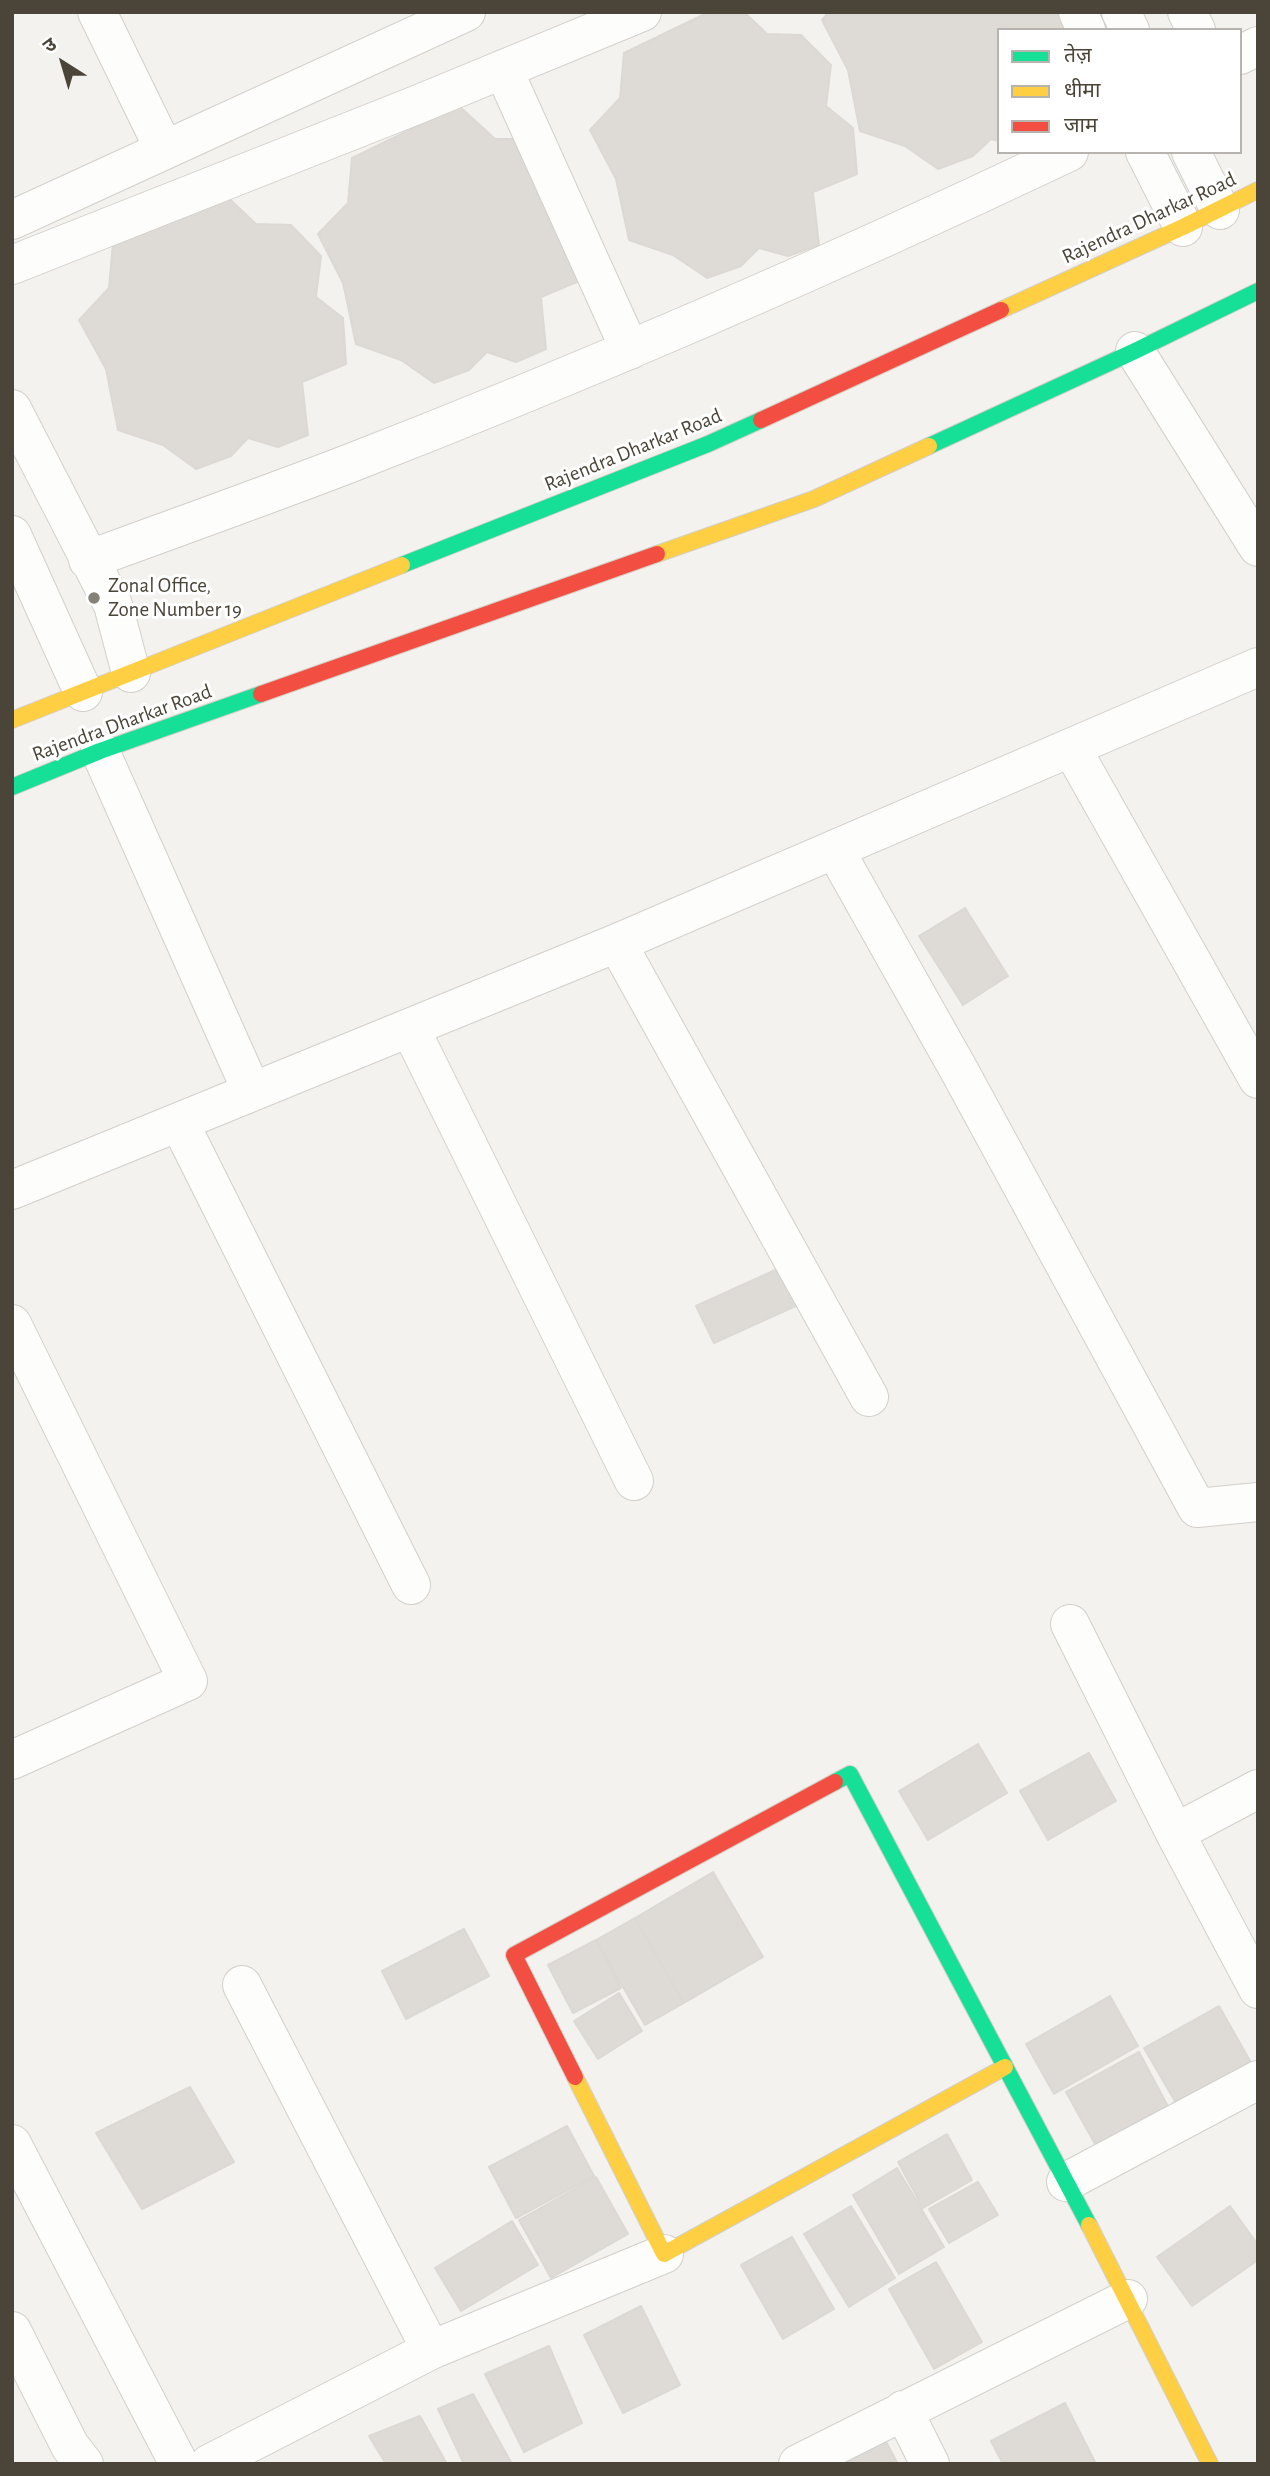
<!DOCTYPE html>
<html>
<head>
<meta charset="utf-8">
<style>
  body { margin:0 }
  #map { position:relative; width:1270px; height:2476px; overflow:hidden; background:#f4f2ee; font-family:"Alegreya Sans","Noto Sans Devanagari",sans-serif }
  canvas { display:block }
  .frame { position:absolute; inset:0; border:14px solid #4b4439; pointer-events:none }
  .legend { position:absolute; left:997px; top:28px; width:245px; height:126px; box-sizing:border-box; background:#fff; border:2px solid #b7b4b0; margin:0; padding:9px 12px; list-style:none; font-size:21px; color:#4b4439 }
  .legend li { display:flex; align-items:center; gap:14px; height:35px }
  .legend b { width:35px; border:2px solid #b7b4b0 }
  .north { position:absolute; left:28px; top:28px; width:70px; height:70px; -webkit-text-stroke:5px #fff; paint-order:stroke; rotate:323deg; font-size:19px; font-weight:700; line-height:28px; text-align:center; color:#4b4439 }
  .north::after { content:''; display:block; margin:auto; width:24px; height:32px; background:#4b4439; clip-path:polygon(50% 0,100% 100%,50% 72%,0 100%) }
</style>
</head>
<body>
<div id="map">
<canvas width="1270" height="2476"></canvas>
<div class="frame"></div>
<ul class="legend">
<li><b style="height:9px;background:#16e098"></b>तेज़</li>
<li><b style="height:9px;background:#ffcf43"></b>धीमा</li>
<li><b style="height:9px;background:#f24e42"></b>जाम</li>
</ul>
<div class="north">उ</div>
</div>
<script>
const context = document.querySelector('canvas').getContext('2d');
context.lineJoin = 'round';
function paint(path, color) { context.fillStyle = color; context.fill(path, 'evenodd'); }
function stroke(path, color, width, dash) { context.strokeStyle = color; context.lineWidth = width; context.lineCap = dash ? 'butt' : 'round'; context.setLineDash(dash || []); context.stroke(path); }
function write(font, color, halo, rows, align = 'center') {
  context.font = font + ' "Alegreya Sans",sans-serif'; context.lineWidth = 6; context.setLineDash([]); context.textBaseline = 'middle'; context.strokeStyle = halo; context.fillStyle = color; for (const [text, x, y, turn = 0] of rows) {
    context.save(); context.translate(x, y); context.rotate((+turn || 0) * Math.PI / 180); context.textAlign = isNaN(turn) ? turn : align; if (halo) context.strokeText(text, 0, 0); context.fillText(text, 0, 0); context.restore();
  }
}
const building = new Path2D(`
  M 709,12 L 744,12 L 767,34 L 801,35 L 831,65 L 826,106 L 853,128 L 857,174 L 813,192 L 819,245 L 788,256 L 759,248 L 741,266 L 707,278 L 673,255 L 629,240 L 616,179 L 590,130 L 620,98 L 624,53 Z
  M 829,12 L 1077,12 L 1086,30 L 999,30 L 999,141 L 991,139 L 973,156 L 938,169 L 905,146 L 860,131 L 848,70 L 822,20 Z
  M 459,106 L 495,139 L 528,139 L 584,279 L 541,297 L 546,349 L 516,362 L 487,352 L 469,370 L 434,383 L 401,360 L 356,344 L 343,283 L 318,234 L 348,203 L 352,158 Z
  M 221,191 L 256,224 L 291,225 L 321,256 L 316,297 L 343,318 L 346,364 L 302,382 L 308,435 L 278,447 L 248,438 L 231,456 L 196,469 L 163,445 L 118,430 L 106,369 L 79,320 L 109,288 L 113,243 Z
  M 965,908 L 1008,976 L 963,1005 L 919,936 Z
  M 782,1267 L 800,1304 L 714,1343 L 696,1306 Z
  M 978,1744 L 1007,1793 L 928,1840 L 899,1791 Z
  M 1089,1753 L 1116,1801 L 1048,1840 L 1020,1791 Z
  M 713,1872 L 763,1957 L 684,2003 L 635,1918 Z
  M 635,1918 L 684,2003 L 645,2025 L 596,1940 Z
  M 464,1929 L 489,1976 L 406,2019 L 382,1971 Z
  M 596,1940 L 621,1988 L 573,2013 L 548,1965 Z
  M 619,1993 L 642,2031 L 598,2059 L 574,2021 Z
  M 1110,1996 L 1138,2046 L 1054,2094 L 1026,2044 Z
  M 1219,2006 L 1254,2068 L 1180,2110 L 1144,2048 Z
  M 1139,2052 L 1172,2114 L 1100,2153 L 1066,2092 Z
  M 190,2087 L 234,2162 L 142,2209 L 96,2133 Z
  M 567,2126 L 594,2176 L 516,2218 L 489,2167 Z
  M 947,2134 L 972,2180 L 923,2208 L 898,2162 Z
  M 897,2168 L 944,2247 L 899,2274 L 853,2195 Z
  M 596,2177 L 628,2234 L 551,2278 L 519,2220 Z
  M 978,2182 L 998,2215 L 949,2243 L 929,2209 Z
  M 851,2206 L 895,2278 L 849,2307 L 804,2234 Z
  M 1230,2206 L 1258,2245 L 1258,2260 L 1192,2306 L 1157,2257 Z
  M 512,2221 L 538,2265 L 461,2311 L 435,2268 Z
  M 792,2237 L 834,2309 L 783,2339 L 741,2265 Z
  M 936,2262 L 982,2342 L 934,2369 L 889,2289 Z
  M 641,2306 L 680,2385 L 623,2413 L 584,2335 Z
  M 549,2346 L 582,2423 L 524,2452 L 485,2374 Z
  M 473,2394 L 512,2464 L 464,2464 L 438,2409 Z
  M 1065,2403 L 1096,2464 L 1003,2464 L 991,2441 Z
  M 420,2416 L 447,2464 L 386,2464 L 369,2436 Z
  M 885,2440 L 898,2464 L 843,2464 Z`);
const street = new Path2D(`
  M 97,12 L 164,149
  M 1078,12 L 1086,30
  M 1121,12 L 1130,30
  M 1187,12 L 1196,30
  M 1240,55 L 1258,46
  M 503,69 L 630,350
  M 1145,152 L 1183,227
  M 1191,152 L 1220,210
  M 12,220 L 466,12
  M 12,265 L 414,106 L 642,12
  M 1135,351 L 1258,547
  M 12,409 L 113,605 L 131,673
  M 12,535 L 83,692
  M 88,560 C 175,528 262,497 348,464 C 593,369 833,264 1069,152
  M 1072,749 L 1258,1079
  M 100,751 L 252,1092
  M 835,850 L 960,1072 L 1197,1508 L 1258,1502
  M 617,943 L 869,1397
  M 410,1028 L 634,1481
  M 179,1122 L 411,1585
  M 12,1190 L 617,943 L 1258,667
  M 12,1324 L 188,1681 L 12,1760
  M 1070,1624 L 1175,1833 L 1258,1989
  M 1175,1833 L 1258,1789
  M 242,1985 L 431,2350
  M 12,2144 L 179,2464
  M 1066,2182 L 1258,2080
  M 12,2331 L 70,2446 L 84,2464
  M 903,2410 L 930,2464
  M 209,2464 L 431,2350 L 664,2254
  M 798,2464 L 1128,2299`);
const fast = new Path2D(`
  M 929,446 L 1135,351 L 1258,291
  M 402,565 L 708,444 L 761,420
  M 12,787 L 100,751 L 261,694
  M 835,1782 L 850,1774 L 1089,2225`);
const slow = new Path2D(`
  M 1001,310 L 1183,227 L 1258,190
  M 657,554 L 814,499 L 929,446
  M 12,720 L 402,565
  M 575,2077 L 664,2254 L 1005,2067
  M 1089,2225 L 1210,2464`);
const jam = new Path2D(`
  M 761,420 L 1001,310
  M 261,694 L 657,554
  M 575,2077 L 514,1955 L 835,1782`);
const markers = [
  [94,598,7,"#868178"]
];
const streetNames = [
  ["Rajendra Dharkar Road",1149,218,-25],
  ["Rajendra Dharkar Road",633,450,-22],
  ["Rajendra Dharkar Road",122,723,-20]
];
const poiNames = [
  ["Zonal Office,",108,586],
  ["Zone Number 19",108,610]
];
paint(building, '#dedbd6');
stroke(building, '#dcd9d4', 2);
stroke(street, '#d2d0cb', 40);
stroke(fast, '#d3cfc5', 18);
stroke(slow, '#d3cfc5', 18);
stroke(jam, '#d3cfc5', 18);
stroke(street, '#fdfdfc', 38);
stroke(fast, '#16e098', 16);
stroke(slow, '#ffcf43', 16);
stroke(jam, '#f24e42', 16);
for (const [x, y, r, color] of markers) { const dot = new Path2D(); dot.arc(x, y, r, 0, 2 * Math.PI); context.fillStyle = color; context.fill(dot); stroke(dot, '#fff', 2.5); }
write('21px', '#4b4439', '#fff', streetNames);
write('21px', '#4b4439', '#fff', poiNames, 'left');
</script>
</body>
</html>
